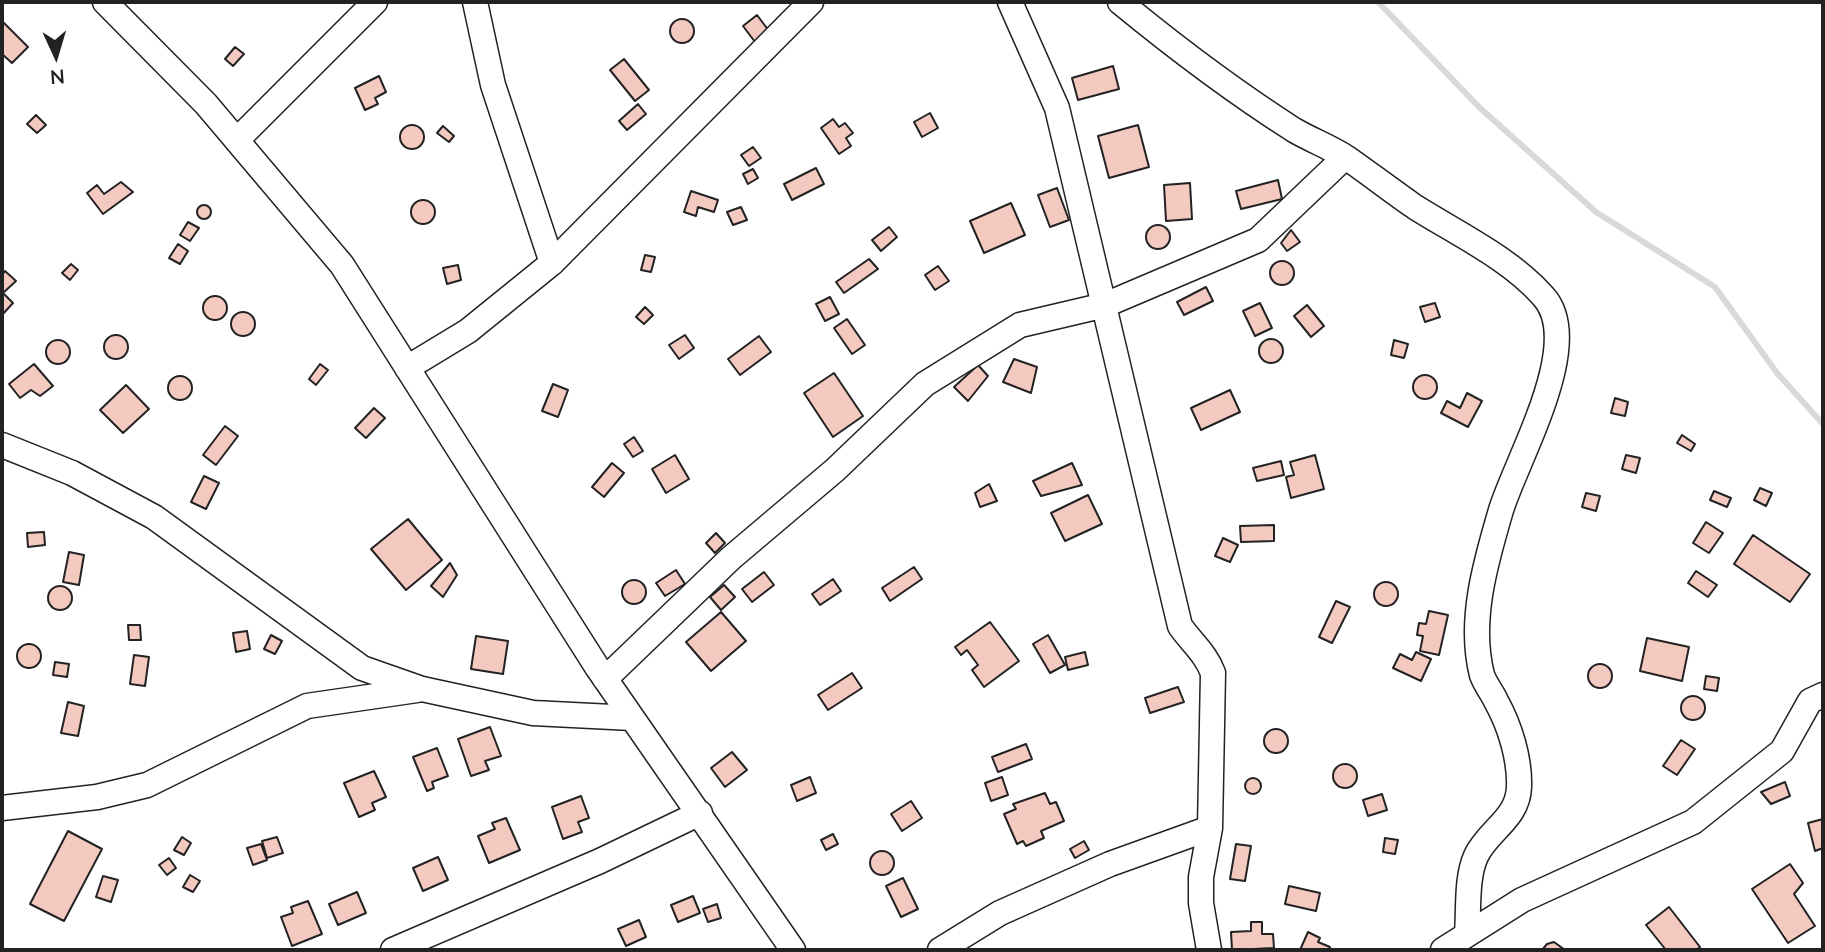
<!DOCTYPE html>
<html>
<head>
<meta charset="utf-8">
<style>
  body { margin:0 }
  #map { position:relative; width:1825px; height:952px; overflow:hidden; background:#fff; font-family:Lato,sans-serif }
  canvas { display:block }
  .frame { position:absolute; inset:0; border:4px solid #222; pointer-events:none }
  .north { position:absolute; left:21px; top:21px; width:70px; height:70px; -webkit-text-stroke:5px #fff; paint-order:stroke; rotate:176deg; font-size:19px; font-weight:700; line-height:28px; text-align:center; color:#222 }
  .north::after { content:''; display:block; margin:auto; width:24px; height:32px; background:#222; clip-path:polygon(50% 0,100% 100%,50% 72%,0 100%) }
</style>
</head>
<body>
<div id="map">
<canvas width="1825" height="952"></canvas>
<div class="frame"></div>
<div class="north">N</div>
</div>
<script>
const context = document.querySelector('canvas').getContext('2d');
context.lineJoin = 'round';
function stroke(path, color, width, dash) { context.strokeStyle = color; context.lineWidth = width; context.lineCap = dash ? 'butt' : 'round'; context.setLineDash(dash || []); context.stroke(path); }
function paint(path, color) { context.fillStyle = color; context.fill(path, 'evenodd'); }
const stream = new Path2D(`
  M 1378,2 L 1479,107 L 1596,212 L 1715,287 L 1777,373 L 1823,424`);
const building = new Path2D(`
  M 757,15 L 769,31 L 755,42 L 743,26 Z
  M670 31a12 12 0 1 1 24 0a12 12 0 1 1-24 0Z
  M 2,21 L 28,47 L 12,63 L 2,54 Z
  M 235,47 L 244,54 L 233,66 L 225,59 Z
  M 624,59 L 649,90 L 635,101 L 610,70 Z
  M 1113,66 L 1119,89 L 1078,100 L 1072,78 Z
  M 379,76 L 386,92 L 375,98 L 378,104 L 365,110 L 355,88 Z
  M 638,104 L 646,114 L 627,130 L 619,121 Z
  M 930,113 L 938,128 L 922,137 L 914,122 Z
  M 36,115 L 46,125 L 37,133 L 27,124 Z
  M 833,119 L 839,127 L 845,123 L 853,133 L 846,138 L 851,146 L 839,154 L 821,128 Z
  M 1138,125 L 1149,167 L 1109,178 L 1098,136 Z
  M400 137a12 12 0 1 1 24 0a12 12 0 1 1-24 0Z
  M 443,126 L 454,136 L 449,142 L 437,133 Z
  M 753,147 L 761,158 L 749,166 L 741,155 Z
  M 816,168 L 824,184 L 792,200 L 784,184 Z
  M 753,169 L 758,178 L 748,184 L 743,174 Z
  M 1278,180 L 1282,199 L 1241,209 L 1236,191 Z
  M 121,182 L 133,192 L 103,214 L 87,193 L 97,185 L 104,194 Z
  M 1190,183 L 1192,219 L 1166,221 L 1164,185 Z
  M 1057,188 L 1069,220 L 1050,227 L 1038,195 Z
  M 691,191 L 718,200 L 714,212 L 698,207 L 696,216 L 684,212 Z
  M411 212a12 12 0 1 1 24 0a12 12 0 1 1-24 0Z
  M 1011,203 L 1025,235 L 984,253 L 970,221 Z
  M197 212a7 7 0 1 1 14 0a7 7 0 1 1-14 0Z
  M 741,207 L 747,220 L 733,225 L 727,212 Z
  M 188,222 L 199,228 L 190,241 L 180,235 Z
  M1146 237a12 12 0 1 1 24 0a12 12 0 1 1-24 0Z
  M 889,227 L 897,237 L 881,251 L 872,240 Z
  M 1291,230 L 1300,242 L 1287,251 L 1281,243 Z
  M 178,244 L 188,251 L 180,264 L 169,258 Z
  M 645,255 L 655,257 L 651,272 L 641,270 Z
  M 869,259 L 878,269 L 844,293 L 836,282 Z
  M1270 273a12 12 0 1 1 24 0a12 12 0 1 1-24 0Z
  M 71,264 L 78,270 L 70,280 L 62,273 Z
  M 458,265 L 461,280 L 447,284 L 443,268 Z
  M 938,266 L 949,281 L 935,290 L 925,275 Z
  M 5,271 L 16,281 L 3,293 L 13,303 L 2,315 L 2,275 Z
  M 1206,287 L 1213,301 L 1184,315 L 1177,302 Z
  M203 308a12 12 0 1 1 24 0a12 12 0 1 1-24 0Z
  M 830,297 L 839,314 L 825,321 L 816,304 Z
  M 1260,303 L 1272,328 L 1255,336 L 1243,311 Z
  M 1435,303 L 1440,317 L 1425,322 L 1420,307 Z
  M 1307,305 L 1324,326 L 1311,337 L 1294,316 Z
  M 645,307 L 653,315 L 644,324 L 636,317 Z
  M231 324a12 12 0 1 1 24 0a12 12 0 1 1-24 0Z
  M 847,319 L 865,345 L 852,354 L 834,328 Z
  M 685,335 L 694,348 L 679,359 L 669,345 Z
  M104 347a12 12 0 1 1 24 0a12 12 0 1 1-24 0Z
  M 759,336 L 771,352 L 740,375 L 728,359 Z
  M1259 351a12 12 0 1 1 24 0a12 12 0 1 1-24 0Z
  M 1394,340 L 1408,344 L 1404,358 L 1391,355 Z
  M46 352a12 12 0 1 1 24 0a12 12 0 1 1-24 0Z
  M 1014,359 L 1037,367 L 1031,393 L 1003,382 Z
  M 34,364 L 53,386 L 40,396 L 31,390 L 20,398 L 9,384 Z
  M 320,364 L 328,370 L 316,385 L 309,379 Z
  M 978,365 L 988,376 L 968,401 L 954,387 Z
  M 834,373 L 863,416 L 833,437 L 804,393 Z
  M1413 387a12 12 0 1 1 24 0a12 12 0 1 1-24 0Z
  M168 388a12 12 0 1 1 24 0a12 12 0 1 1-24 0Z
  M 553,384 L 568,390 L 558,417 L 542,411 Z
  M 126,385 L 149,409 L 123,433 L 100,410 Z
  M 1230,390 L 1240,412 L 1201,430 L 1191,408 Z
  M 1467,393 L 1482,401 L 1468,427 L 1441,413 L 1447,401 L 1460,408 Z
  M 1615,398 L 1628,402 L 1625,416 L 1611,413 Z
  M 374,408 L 385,418 L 366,438 L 355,428 Z
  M 225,426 L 238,436 L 216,465 L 203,455 Z
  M 1682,435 L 1695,444 L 1691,451 L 1677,443 Z
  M 634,437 L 643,451 L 633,457 L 624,444 Z
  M 675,455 L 689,479 L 666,493 L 652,469 Z
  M 1315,455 L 1324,489 L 1291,498 L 1286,477 L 1294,475 L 1290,462 Z
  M 1626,455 L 1640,458 L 1636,473 L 1622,469 Z
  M 1281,461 L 1284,475 L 1257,481 L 1253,468 Z
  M 612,463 L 624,473 L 604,497 L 592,487 Z
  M 1072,463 L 1082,485 L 1041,496 L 1033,481 Z
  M 204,476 L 219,483 L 206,509 L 191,502 Z
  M 989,484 L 997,501 L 980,507 L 975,493 Z
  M 1760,488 L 1772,493 L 1766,506 L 1754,500 Z
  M 1714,491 L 1731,498 L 1727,507 L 1710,500 Z
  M 1586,493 L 1600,496 L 1596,511 L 1582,507 Z
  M 1088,495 L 1102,524 L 1065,541 L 1051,513 Z
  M 408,519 L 442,560 L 406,590 L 371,549 Z
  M 1706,522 L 1723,533 L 1709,553 L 1693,543 Z
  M 1274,525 L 1274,541 L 1241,542 L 1240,526 Z
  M 44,532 L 45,545 L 28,547 L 27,533 Z
  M 716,533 L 725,543 L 715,553 L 706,543 Z
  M 1753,535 L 1810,574 L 1790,602 L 1734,564 Z
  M 1223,538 L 1238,545 L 1230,562 L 1215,556 Z
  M 69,552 L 84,555 L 79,585 L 63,582 Z
  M 450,563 L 457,575 L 443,597 L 431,586 Z
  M 914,567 L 922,579 L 890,601 L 882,588 Z
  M 676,570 L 685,584 L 665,596 L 656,583 Z
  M 1696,571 L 1717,585 L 1708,597 L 1688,583 Z
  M 764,572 L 774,585 L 752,602 L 742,589 Z
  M 833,579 L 841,591 L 820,605 L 812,594 Z
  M622 592a12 12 0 1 1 24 0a12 12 0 1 1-24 0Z
  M1374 594a12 12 0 1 1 24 0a12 12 0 1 1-24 0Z
  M 724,585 L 735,597 L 721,610 L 710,597 Z
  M48 598a12 12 0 1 1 24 0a12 12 0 1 1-24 0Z
  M 1336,601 L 1350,607 L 1332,643 L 1319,637 Z
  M 1429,611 L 1448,615 L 1439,655 L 1420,651 L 1423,636 L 1417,635 L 1419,623 L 1426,624 Z
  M 721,612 L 746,641 L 711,671 L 686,642 Z
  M 990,622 L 1019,661 L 984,687 L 972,670 L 978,665 L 967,650 L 961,655 L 955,647 Z
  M 128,625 L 140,625 L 141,640 L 129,640 Z
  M 247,631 L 250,649 L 236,652 L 233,633 Z
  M 271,635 L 282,641 L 275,654 L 264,649 Z
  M 1048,635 L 1065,665 L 1050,673 L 1033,644 Z
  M 476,636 L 508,641 L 503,674 L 471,669 Z
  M 1647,638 L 1689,647 L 1682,681 L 1640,671 Z
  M17 656a12 12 0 1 1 24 0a12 12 0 1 1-24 0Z
  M 1085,652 L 1088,665 L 1068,670 L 1065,657 Z
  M 1416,652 L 1431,659 L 1421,681 L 1393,668 L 1400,654 L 1412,660 Z
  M 134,655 L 149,657 L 145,686 L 130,684 Z
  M 55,662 L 69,664 L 67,677 L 53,675 Z
  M1588 676a12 12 0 1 1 24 0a12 12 0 1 1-24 0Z
  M 852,673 L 862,688 L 828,710 L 818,695 Z
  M 1706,676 L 1719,678 L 1717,691 L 1704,689 Z
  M 1178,687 L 1184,702 L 1150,713 L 1145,698 Z
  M1681 708a12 12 0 1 1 24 0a12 12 0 1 1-24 0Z
  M 68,702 L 84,706 L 78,736 L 61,733 Z
  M 490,727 L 501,756 L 485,761 L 489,770 L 471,776 L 458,739 Z
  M1264 741a12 12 0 1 1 24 0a12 12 0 1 1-24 0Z
  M 1681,740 L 1695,749 L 1677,775 L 1663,766 Z
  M 1026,744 L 1032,759 L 998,772 L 992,757 Z
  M 437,748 L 448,776 L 432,782 L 434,788 L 427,791 L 413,757 Z
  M 732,752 L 747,770 L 725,787 L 711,768 Z
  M1333 776a12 12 0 1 1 24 0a12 12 0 1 1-24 0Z
  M 374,771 L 386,797 L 372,803 L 375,810 L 359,817 L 344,783 Z
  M 810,777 L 816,793 L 797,801 L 791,785 Z
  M 1002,777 L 1008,795 L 991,801 L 985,783 Z
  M1245 786a8 8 0 1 1 16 0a8 8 0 1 1-16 0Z
  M 1785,782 L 1790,796 L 1771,804 L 1761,792 Z
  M 1045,793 L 1050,804 L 1056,802 L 1064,821 L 1041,831 L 1044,838 L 1026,846 L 1023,841 L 1017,844 L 1004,814 L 1016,809 L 1013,804 Z
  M 1382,794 L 1387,810 L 1368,816 L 1363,800 Z
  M 581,796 L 589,818 L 578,822 L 582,832 L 563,839 L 552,807 Z
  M 911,801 L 922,818 L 902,831 L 891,814 Z
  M 506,818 L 520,850 L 489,863 L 478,836 L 495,829 L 492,823 Z
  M 1823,819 L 1823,848 L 1815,851 L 1808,823 Z
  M 68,831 L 102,849 L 64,921 L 30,904 Z
  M 833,834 L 838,844 L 826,850 L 821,840 Z
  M 182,837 L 191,843 L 184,855 L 174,850 Z
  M 277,837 L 283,853 L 267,858 L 262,841 Z
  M 1385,838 L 1398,840 L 1395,854 L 1383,852 Z
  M 1084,841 L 1089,850 L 1075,858 L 1070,849 Z
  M 261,844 L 267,860 L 253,865 L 247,848 Z
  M 1236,844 L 1251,846 L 1245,881 L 1230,879 Z
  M870 863a12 12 0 1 1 24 0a12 12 0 1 1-24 0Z
  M 438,857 L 448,880 L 423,891 L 413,868 Z
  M 169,858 L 176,868 L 167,875 L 159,865 Z
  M 1790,864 L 1803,883 L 1794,894 L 1815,926 L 1788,943 L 1752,889 Z
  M 190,875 L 200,881 L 193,892 L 183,887 Z
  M 103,876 L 118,880 L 111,902 L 96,897 Z
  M 903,878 L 918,909 L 901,917 L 886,886 Z
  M 1289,886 L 1320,893 L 1316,911 L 1285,904 Z
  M 357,892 L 366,913 L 338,925 L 329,904 Z
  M 693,896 L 700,913 L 678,922 L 671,905 Z
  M 308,901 L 322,934 L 292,946 L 281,917 L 293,913 L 291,907 Z
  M 717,904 L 721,918 L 708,922 L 703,909 Z
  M 1669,907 L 1700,947 L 1696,950 L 1666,950 L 1646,925 Z
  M 639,920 L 646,937 L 626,946 L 618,929 Z
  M 1251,922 L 1262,922 L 1262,934 L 1273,934 L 1274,948 L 1232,950 L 1231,932 L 1251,931 Z
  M 1308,932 L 1320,938 L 1318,942 L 1330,947 L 1329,950 L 1300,950 Z
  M 1554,942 L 1565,950 L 1542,950 L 1547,944 Z`);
const minor = new Path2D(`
  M 105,2 L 206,104 L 342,265 L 597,667 L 793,950
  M 475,2 L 493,85 L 552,263
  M 1010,2 L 1057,108 L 1180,626 C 1192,643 1206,654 1213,673 L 1210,828 L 1201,877 L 1201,903 L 1209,950
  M 1120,2 C 1176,48 1233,91 1294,130 C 1311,140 1330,147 1347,158 C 1370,174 1392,191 1415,207 C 1458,234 1509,258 1543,296 C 1586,342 1517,458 1501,510 C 1486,561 1468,621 1482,675 C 1485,684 1492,692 1496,701 C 1510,726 1520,759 1519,787 C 1518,819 1488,830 1476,856 C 1466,878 1469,909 1467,933
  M 237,140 L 375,2
  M 407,368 L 468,331 L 552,263 L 811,2
  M 2,445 L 72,473 L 154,517 L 362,668 L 422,689 L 533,713 L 632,718
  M 605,679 L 731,558 L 835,470 L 925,384 L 1020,325 L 1105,305 L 1258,240 L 1345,157
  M 2,808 L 97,797 L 147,785 L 307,706 L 417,690
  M 393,950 L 600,861 L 700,813
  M 940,950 L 1000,913 L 1110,864 L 1210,828
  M 1443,950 L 1522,900 L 1693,822 L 1782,751 L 1810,701 L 1823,695`);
stroke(stream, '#d9d9d9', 6);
paint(building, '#f3c9c0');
stroke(building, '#222', 2);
stroke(minor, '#222', 27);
stroke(minor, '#fff', 24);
</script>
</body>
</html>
